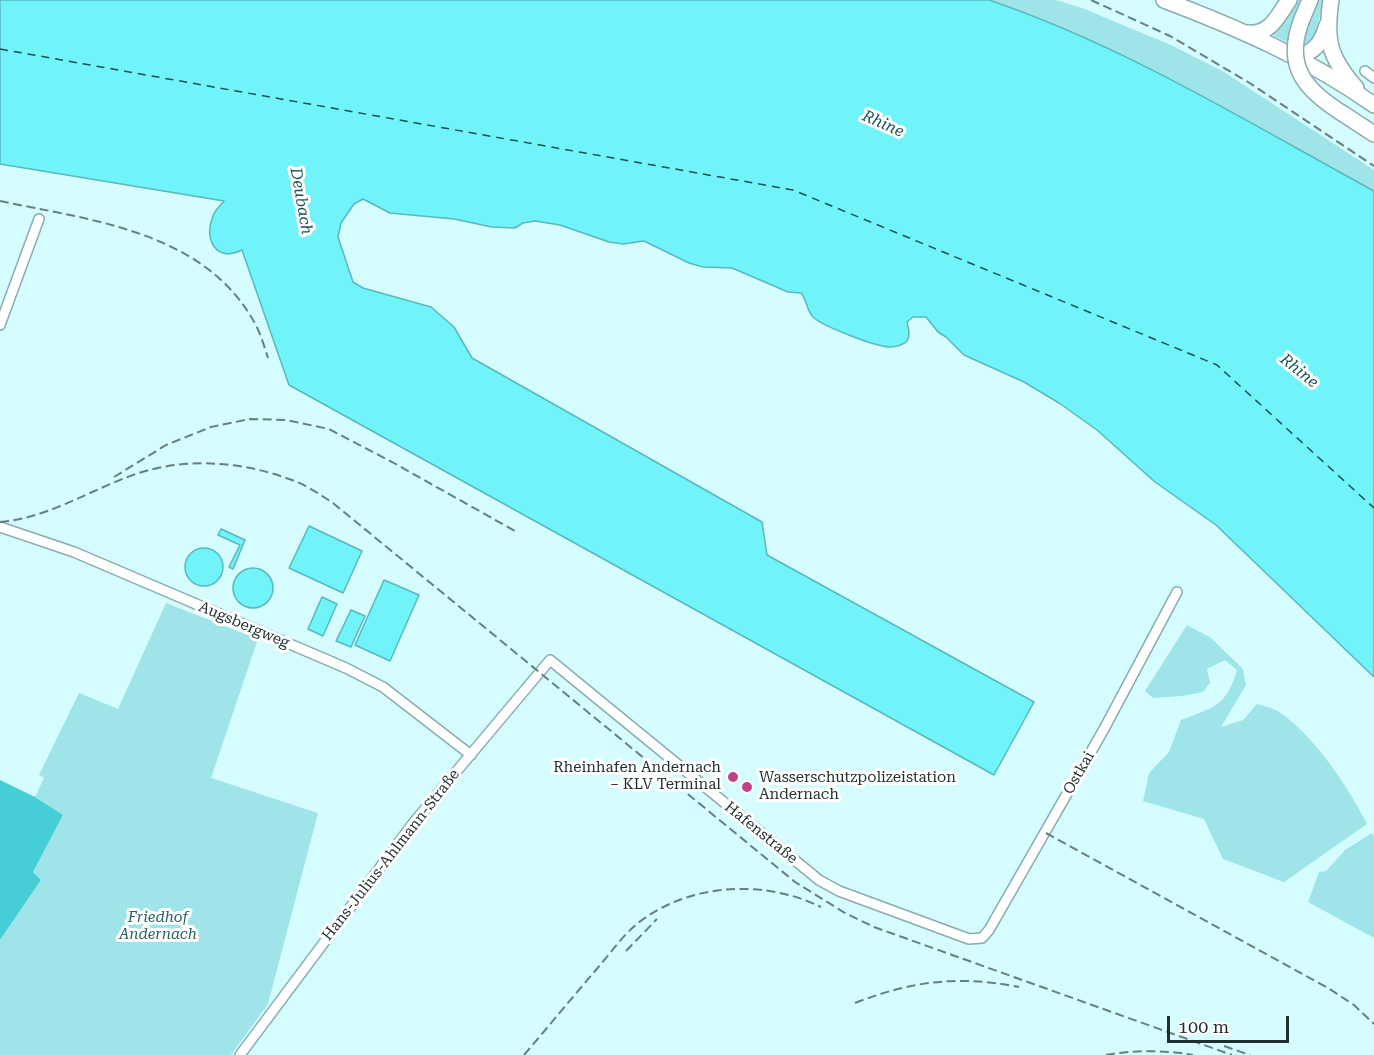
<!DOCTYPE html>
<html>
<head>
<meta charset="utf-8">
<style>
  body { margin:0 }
  #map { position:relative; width:1374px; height:1055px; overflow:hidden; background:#d5fcfe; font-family:"Roboto Serif",serif }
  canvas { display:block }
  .scale { position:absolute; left:1167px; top:1016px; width:122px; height:27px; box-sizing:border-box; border:3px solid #1f2e2e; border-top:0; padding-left:8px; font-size:18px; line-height:21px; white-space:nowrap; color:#1f2e2e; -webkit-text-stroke:4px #fff; paint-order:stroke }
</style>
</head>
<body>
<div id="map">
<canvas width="1374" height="1055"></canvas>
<div class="scale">100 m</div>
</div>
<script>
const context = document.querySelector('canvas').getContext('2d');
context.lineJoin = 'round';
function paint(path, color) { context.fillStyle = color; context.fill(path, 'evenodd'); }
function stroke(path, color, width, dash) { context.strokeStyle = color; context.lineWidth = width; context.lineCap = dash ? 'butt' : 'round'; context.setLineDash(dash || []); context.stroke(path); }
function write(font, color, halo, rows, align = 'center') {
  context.font = font + ' "Roboto Serif",serif'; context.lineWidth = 6; context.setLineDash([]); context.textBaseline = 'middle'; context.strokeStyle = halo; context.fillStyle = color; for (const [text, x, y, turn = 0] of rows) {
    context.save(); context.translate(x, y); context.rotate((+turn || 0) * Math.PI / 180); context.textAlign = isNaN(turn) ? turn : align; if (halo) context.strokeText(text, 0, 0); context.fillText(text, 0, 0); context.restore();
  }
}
const green = new Path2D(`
  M 989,0 L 1056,0 L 1082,8 L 1171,45 L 1224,72 L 1374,170 L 1374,191 L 1167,78 Z
  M 1295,0 L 1305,0 L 1289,43 L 1268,33 Z
  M 1317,0 L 1324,0 L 1314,39 L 1304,49 L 1304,39 Z
  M 166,603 L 258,639 L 211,778 L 318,813 L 268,1004 L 231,1055 L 0,1055 L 0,940 L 41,880 L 33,872 L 63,815 L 35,797 L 44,778 L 39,775 L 79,693 L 118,709 Z
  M 1187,625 L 1211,638 L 1243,669 L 1246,685 L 1221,727 L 1243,720 L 1257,704 C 1264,706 1273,708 1279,712 C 1313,734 1349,788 1367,824 L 1284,882 L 1223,859 L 1204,819 L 1143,801 L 1149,773 L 1169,752 L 1181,720 C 1214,707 1226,707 1237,670 L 1225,660 L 1207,669 L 1210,683 L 1203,692 L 1182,696 L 1153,698 L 1145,691 Z
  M 1372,833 L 1374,836 L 1374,938 L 1308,902 L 1319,872 L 1326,871 L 1345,850 Z`);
const forest = new Path2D(`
  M 0,780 L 35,797 L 63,815 L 33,872 L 41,880 L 0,940 Z`);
const water = new Path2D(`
  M 0,0 L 989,0 C 1125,46 1249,123 1374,191 L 1374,677 L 1216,525 L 1155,482 L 1097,430 L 1059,403 L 1024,382 L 964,355 L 946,337 L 938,332 L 926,317 L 913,317 L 907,322 C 908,328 911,335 907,341 C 903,345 895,347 889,347 C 874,346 825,327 814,318 C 806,311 808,301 801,293 L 788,292 L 732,268 L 703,267 L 689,263 L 644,241 L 623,244 L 609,242 L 560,225 L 535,221 L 523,223 L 515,228 L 492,227 L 454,219 L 390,213 L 363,199 L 354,204 L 341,223 L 338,237 L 353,282 L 363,288 L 431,307 L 454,327 L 472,358 L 762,522 L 767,555 L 1034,702 L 994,775 L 289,385 L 242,250 C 216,263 203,239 213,216 C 215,210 221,205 224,201 L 0,164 Z
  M 309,526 L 362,551 L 343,593 L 289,568 Z
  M 221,529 L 245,540 L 233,569 L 229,567 L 240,545 L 218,535 Z
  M185 567a19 19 0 1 1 38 0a19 19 0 1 1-38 0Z
  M233 588a20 20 0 1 1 40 0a20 20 0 1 1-40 0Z
  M 384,580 L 419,595 L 390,661 L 355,645 Z
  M 322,597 L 337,604 L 323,636 L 308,629 Z
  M 351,610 L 365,616 L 351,647 L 336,641 Z`);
const ferry = new Path2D(`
  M 0,49 L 793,190 L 1217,365 L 1374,508`);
const minor = new Path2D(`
  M 1365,71 L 1374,78
  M 0,325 L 39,219
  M 0,527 L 74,552 L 346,668 L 383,687 L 471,755
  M 240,1055 L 414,822 L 550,660 L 819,880 L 839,891 L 969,939 L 982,938 L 989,930 L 1104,729 L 1177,592`);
const primary = new Path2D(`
  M 1164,0 C 1238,28 1309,59 1374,105
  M 1331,0 C 1325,40 1329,57 1356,88
  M 1302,19 L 1310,0
  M 1248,33 C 1270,35 1278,16 1289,0
  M 1296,57 C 1315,53 1322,42 1327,25
  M 1345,115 L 1374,134`);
const rail = new Path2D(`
  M 1091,0 L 1170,36 L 1248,82 L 1374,166
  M 0,201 C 90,220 202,231 253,320 C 260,331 264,346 268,358
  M 114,477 L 166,445 L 211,427 L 250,419 L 286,420 L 329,429 L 392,462 L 515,531
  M 0,522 C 48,518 88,491 133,475 C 183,457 240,461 289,479 C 305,484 319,494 333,503 L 795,882 L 845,913 L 874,927 L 1232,1055
  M 1046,833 L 1328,988 L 1354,1005 L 1374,1024
  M 626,951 L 657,919
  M 855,1003 C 911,981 959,975 1019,987
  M 1224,1046 L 1250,1055
  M 524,1055 C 548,1027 571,999 595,971 C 609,955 622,936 638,923 C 689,883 764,879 821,907
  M 1106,1055 C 1134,1050 1165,1050 1193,1055`);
const primaryBridge = new Path2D(`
  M 1302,19 C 1283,67 1306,91 1345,115`);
const markers = [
  [733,777,6,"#c24087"],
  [747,787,6,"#c24087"]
];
const streetNames = [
  ["Augsbergweg",244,625,23],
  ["Ostkai",1079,773,-60],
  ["Hafenstraße",761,833,39],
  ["Hans-Julius-Ahlmann-Straße",391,855,-52]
];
const poiNames = [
  ["Rheinhafen Andernach",721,768],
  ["– KLV Terminal",721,785],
  ["Wasserschutzpolizeistation",759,778,"left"],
  ["Andernach",759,795,"left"]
];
const parkNames = [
  ["Friedhof",158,918],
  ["Andernach",158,935]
];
const waterNames = [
  ["Rhine",883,124,24],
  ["Deubach",301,201,80],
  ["Rhine",1299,371,39]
];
paint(green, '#9fe4e8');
paint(forest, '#46ced6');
paint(water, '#71f3fa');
stroke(water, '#58b8bd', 1.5);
stroke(ferry, '#185255', 1.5, [8, 6]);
stroke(minor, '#88acaf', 12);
stroke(primary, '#88acaf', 18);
stroke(minor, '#fff', 9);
stroke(primary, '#fff', 15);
stroke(rail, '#667f80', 2, [9, 4.5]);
stroke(primaryBridge, '#88acaf', 18, []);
stroke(primaryBridge, '#fff', 15);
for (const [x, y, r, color] of markers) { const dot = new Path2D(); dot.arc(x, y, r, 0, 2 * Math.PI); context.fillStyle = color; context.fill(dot); stroke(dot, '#fff', 2); }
write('15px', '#1f2e2e', '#fff', streetNames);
write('15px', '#1f2e2e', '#fff', poiNames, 'right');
write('italic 15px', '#296064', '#fff', parkNames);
write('italic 16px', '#185255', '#fff', waterNames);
</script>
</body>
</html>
